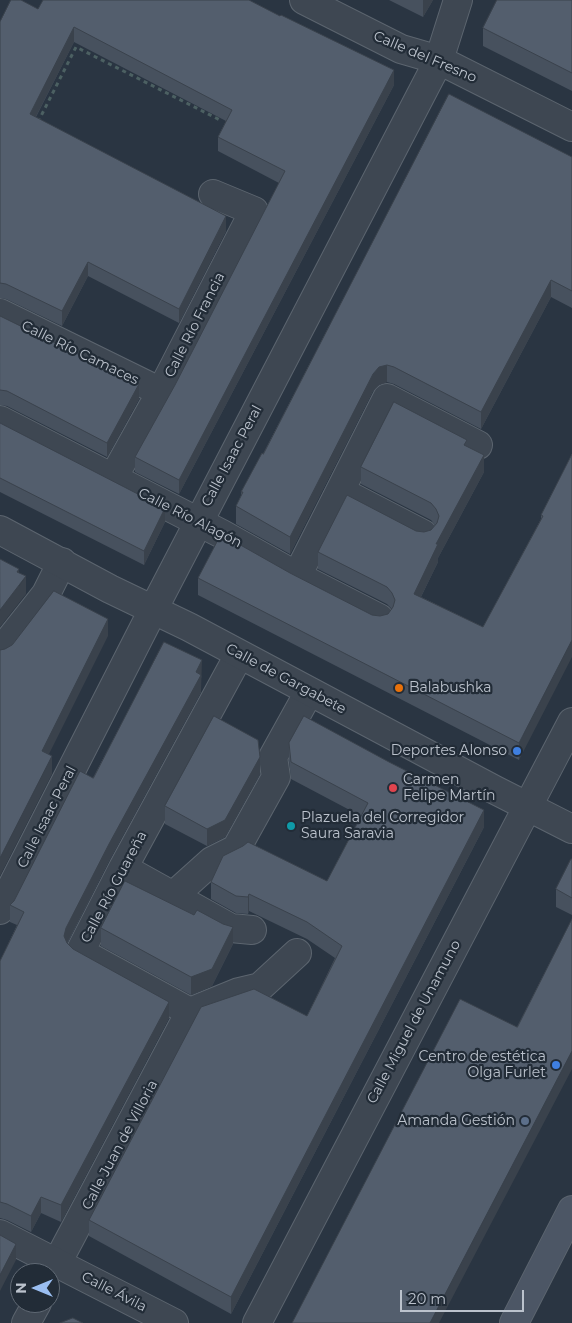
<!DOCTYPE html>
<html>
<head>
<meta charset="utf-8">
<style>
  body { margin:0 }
  #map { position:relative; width:572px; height:1323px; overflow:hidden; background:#2a3542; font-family:Montserrat,sans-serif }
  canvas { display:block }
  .north { position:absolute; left:10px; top:1263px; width:50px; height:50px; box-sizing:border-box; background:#222c37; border:1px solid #5f6873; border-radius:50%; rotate:270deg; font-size:14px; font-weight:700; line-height:20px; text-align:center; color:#bbc2cc }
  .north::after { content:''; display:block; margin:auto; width:18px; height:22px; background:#9abef1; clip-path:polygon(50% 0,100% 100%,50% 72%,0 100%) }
  .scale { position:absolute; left:400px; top:1290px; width:124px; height:22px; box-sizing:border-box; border:2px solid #bbc2cc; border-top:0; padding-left:6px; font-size:15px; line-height:18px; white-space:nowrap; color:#bbc2cc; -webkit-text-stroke:4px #222c37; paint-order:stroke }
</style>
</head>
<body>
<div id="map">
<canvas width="572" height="1323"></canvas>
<div class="north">N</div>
<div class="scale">20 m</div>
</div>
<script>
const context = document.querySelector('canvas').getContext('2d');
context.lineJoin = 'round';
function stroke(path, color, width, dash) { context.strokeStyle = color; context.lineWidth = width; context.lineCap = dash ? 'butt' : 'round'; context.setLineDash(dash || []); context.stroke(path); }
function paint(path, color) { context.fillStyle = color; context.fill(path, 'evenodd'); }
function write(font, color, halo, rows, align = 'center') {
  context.font = font + ' Montserrat,sans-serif'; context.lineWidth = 4.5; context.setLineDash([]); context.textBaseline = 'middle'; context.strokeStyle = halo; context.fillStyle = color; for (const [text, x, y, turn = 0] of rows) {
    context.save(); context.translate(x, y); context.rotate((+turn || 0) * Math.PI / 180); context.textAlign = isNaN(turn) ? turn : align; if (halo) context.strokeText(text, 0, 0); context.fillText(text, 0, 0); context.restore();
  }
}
const path = new Path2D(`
  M 38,122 L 76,47 L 220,120`);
const pedestrian = new Path2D(`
  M 0,313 L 161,392
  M 0,420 L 222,534 L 297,576 L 379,618
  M 113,478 L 161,392 L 254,211 L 213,194
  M 340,491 L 423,534
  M 297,576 L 387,398 L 478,445
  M 0,652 L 46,594 L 62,562
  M 239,655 L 123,868 L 80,952 L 190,1012 L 239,992 L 260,987 L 297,953
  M 123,868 L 231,928 L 252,930
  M 173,896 L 212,861 L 236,849 L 276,777 L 273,757 L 309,692
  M 57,1263 L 190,1012`);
const minor = new Path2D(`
  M 304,0 L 401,49 L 439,60 L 572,127
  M 0,530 L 110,589 L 189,627 L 495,790 L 572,829
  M 0,910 L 153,610 L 439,60 L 458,0
  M 0,1234 L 174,1323
  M 26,1323 L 37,1303
  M 257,1323 L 572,722`);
const secondary = new Path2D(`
  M 514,1323 L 572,1210`);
const wall = new Path2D(`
  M 389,0 L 433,0 L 423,17 Z
  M 572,0 L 572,91 L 483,46 L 483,28 Z
  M 38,9 L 394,85 L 179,494 L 135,472 L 135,457 L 175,385 L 279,183 L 218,151 L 218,137 L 226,121 L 74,42 L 36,117 L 226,231 L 179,323 L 88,276 L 62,326 L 6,299 L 0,298 L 0,22 Z
  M 572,157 L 572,308 L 551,297 L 481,429 L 394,384 L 387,382 L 379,385 L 373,391 L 290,554 L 236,524 L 236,506 L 241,496 L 241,492 L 263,454 Z
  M 0,316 L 139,399 L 107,457 L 7,406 L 0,405 Z
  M 0,423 L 165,522 L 144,565 L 0,492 Z
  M 467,446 L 484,472 L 438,558 L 438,562 L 421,597 L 483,627 L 541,519 L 541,515 L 572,454 L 519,760 L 198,595 L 198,578 L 290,573 L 372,615 L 380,616 L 388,614 L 392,609 L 387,604 L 318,569 L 318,552 L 416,531 L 424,532 L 431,530 L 435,525 L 431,520 L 361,484 L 361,467 Z
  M 202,676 L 201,678 L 201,692 L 109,861 L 67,944 L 73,949 L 169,1018 L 61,1222 L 41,1213 L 31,1232 L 7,1220 L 0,1218 L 0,961 L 17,925 L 10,922 L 10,905 L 14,901 L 93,778 Z
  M 289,743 L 484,827 L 231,1314 L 89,1236 L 89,1220 L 307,1016 L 335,958 L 307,939 L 249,911 L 248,914 L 236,913 L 211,899 L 211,882 L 327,881 L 361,816 L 291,779 L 289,760 Z
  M 260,774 L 225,837 L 207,846 L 165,824 L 165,806 Z
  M 572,859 L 572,915 L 556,907 L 556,889 Z
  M 194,915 L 233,944 L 212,986 L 191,995 L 101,946 L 101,928 Z`);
const shadedWall = new Path2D(`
  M 423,0 L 433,0 L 423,17 Z
  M 74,27 L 74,42 L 30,128 L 30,114 Z
  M 394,70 L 394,85 L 179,494 L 179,480 Z
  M 226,216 L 226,231 L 179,323 L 179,309 Z
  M 88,262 L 88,276 L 62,326 L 62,311 Z
  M 551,280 L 551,297 L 481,429 L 481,412 Z
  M 387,365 L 387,382 L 379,385 L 373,391 L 290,554 L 290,537 L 373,374 L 379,367 Z
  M 139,384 L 139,399 L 107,457 L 107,443 Z
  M 484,455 L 484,472 L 438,558 L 438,562 L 414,611 L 414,594 L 436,544 Z
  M 165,508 L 165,522 L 144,565 L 144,551 Z
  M 19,569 L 19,586 L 26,576 L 26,594 L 0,627 L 0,610 Z
  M 108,619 L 108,636 L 42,768 L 42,751 Z
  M 572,640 L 572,657 L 519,760 L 519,743 Z
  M 202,660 L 201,692 L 109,861 L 66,945 L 64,936 L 66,928 Z
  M 52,756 L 52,774 L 0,876 L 0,858 Z
  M 260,757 L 260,774 L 225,837 L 207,846 L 207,829 Z
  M 484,810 L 484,827 L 231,1314 L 231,1297 Z
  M 249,894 L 249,911 L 248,914 L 248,897 Z
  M 233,927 L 233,944 L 212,986 L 191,995 L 191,977 Z
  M 169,1002 L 169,1018 L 61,1222 L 61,1205 Z
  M 572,1051 L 572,1069 L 439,1323 L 430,1323 Z
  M 41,1197 L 41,1213 L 31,1232 L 31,1216 Z
  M 16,1244 L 16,1260 L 0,1291 L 0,1275 Z`);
const building = new Path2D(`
  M 11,0 L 21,0 L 38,9 L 43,0 L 249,0 L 280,16 L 281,15 L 394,70 L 179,480 L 135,457 L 175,385 L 285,171 L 218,137 L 232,110 L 74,27 L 30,114 L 226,216 L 179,309 L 88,262 L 62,311 L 6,284 L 0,283 L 0,22 Z
  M 497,0 L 572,0 L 572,73 L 483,28 Z
  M 449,94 L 572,157 L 572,291 L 551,280 L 481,412 L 394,367 L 387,365 L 379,367 L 373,374 L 290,537 L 236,506 L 243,492 L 241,492 L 262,453 L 263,454 Z
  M 0,316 L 139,384 L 107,443 L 7,391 L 0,390 Z
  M 394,402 L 467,440 L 464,445 L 484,455 L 436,544 L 438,544 L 414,594 L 483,627 L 543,516 L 541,515 L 572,454 L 572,640 L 519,743 L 198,578 L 221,534 L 290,573 L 372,615 L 380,616 L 388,614 L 393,607 L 395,600 L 392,593 L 387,587 L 318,552 L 347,495 L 416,531 L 424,532 L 431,530 L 437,523 L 439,516 L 436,509 L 431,503 L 361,467 Z
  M 0,423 L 165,508 L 144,551 L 0,478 Z
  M 0,559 L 19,569 L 17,572 L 26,576 L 0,610 Z
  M 54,591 L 108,619 L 42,751 L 52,756 L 0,858 L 0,650 L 5,649 L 12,645 Z
  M 164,642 L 202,660 L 196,672 L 201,675 L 109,844 L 66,928 L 64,936 L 67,943 L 73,949 L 169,1002 L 61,1205 L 41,1197 L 31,1216 L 7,1204 L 0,1202 L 0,961 L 24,912 L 10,905 L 14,901 L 80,771 L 93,778 Z
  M 214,716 L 258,740 L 260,757 L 225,820 L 207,829 L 165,806 Z
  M 304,716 L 389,762 L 484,810 L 231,1297 L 89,1220 L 201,1007 L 254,989 L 307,1016 L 342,946 L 307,922 L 249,894 L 248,897 L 236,896 L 211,882 L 223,856 L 243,846 L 248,842 L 327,881 L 368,803 L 291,762 L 289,743 Z
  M 571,859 L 572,859 L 572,898 L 556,889 Z
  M 125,881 L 194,915 L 197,910 L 223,924 L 233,927 L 212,969 L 191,977 L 101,928 Z
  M 572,919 L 572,1051 L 430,1323 L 292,1323 L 460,999 L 517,1027 Z
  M 0,1235 L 16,1244 L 0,1275 Z
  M 73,1318 L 83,1323 L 60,1323 Z`);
const markers = [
  [399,688,5,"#e8710a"],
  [517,751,5,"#3f7fe0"],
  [393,788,5,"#e0444e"],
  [291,826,5,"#0f9aa8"],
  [556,1065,5,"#3f7fe0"],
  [525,1121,5,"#5c6f8a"]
];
const streetNames = [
  ["Calle del Fresno",425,57,23],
  ["Calle Río Francia",195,325,-63],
  ["Calle Río Camaces",80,353,26],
  ["Calle Isaac Peral",232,456,-62],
  ["Calle Río Alagón",190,518,27],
  ["Calle de Gargabete",286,679,28],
  ["Calle Isaac Peral",47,817,-63],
  ["Calle Río Guareña",114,887,-62],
  ["Calle Miguel de Unamuno",414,1022,-62],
  ["Calle Juan de Villoria",120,1145,-62],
  ["Calle Ávila",114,1292,27]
];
const poiNames = [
  ["Balabushka",409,688],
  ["Deportes Alonso",507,751,"right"],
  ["Carmen",403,780],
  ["Felipe Martín",403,796],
  ["Plazuela del Corregidor",301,818],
  ["Saura Saravia",301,834],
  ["Centro de estética",546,1057,"right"],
  ["Olga Furlet",546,1073,"right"],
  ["Amanda Gestión",515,1121,"right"]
];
stroke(pedestrian, '#5c656f', 30);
stroke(minor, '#5c656f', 30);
stroke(secondary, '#5c656f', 30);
stroke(path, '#4c6062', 3, [4, 4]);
stroke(pedestrian, '#3e4752', 28);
stroke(minor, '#3e4752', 28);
stroke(secondary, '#4c5665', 28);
paint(wall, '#47515e');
paint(shadedWall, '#3a424c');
paint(building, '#535e6d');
stroke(building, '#3a424c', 1);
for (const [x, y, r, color] of markers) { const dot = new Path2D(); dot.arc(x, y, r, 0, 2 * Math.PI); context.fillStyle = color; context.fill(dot); stroke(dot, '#222c37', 2); }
write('14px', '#bbc2cc', '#222c37', streetNames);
write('14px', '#bbc2cc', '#222c37', poiNames, 'left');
</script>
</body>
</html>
